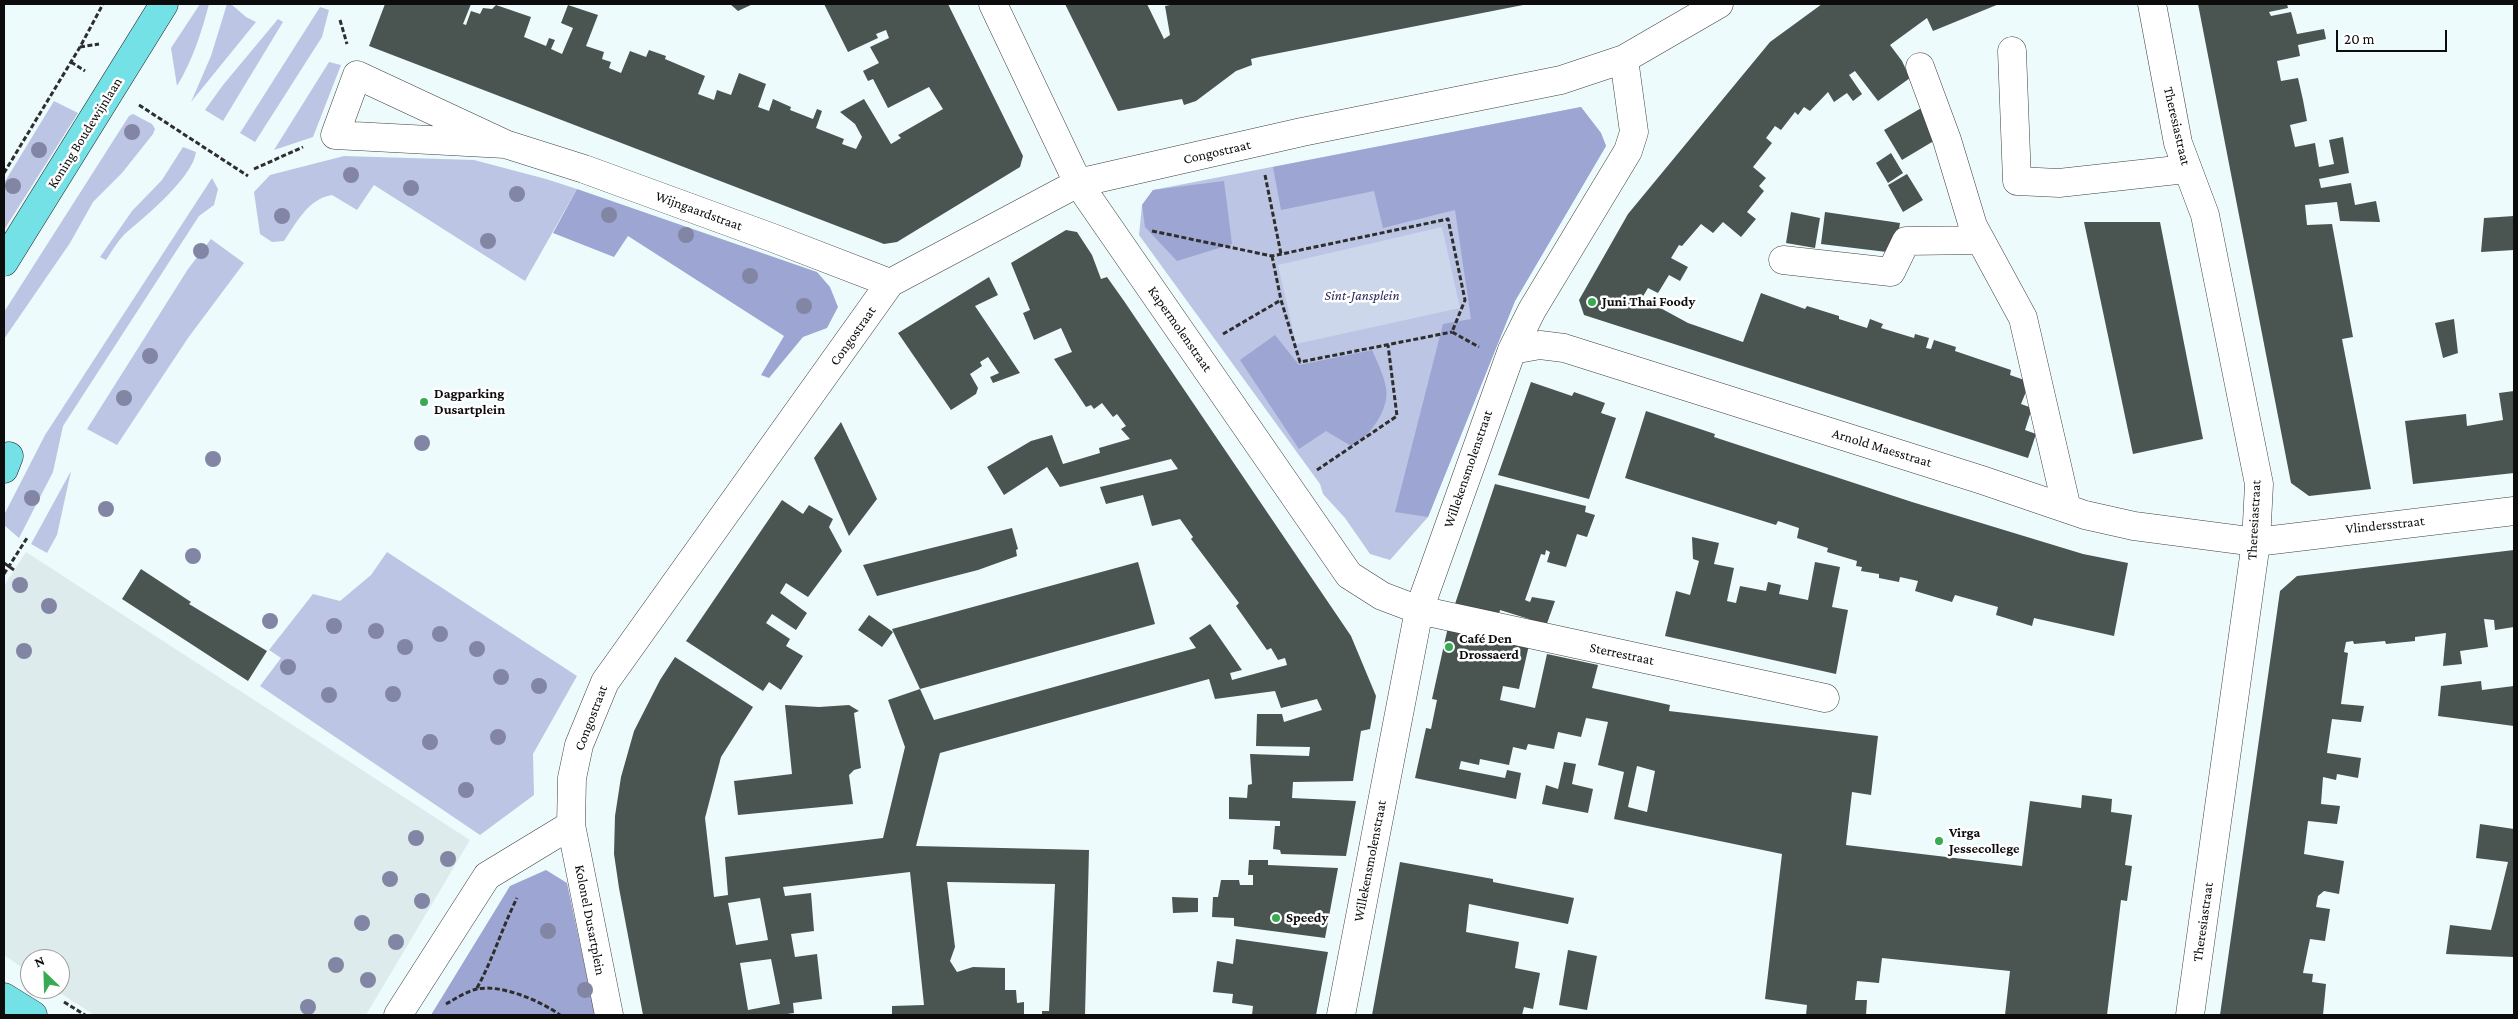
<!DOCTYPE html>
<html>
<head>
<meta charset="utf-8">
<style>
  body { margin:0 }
  #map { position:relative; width:2518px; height:1019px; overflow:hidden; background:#eefbfd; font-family:"Crimson Pro",serif }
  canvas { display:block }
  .frame { position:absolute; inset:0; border:5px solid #0c0c0c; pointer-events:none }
  .north { position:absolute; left:20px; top:949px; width:50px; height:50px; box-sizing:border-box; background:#fff; border:1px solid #9e9e9e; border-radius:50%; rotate:336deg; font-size:14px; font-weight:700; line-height:20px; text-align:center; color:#0c0c0c }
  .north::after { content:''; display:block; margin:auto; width:18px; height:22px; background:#36ab53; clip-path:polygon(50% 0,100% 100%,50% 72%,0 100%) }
  .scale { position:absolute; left:2336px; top:30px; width:111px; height:22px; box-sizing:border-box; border:2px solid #0c0c0c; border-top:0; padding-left:6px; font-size:15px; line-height:18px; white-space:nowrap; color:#0c0c0c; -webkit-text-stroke:4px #fff; paint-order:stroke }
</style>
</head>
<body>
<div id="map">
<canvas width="2518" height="1019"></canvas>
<div class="frame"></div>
<div class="north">N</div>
<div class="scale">20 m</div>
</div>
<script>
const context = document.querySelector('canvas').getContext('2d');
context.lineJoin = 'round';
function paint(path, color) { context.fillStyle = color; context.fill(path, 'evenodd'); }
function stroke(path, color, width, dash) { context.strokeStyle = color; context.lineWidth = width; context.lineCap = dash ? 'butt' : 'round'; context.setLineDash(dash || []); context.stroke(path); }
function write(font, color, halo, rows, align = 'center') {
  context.font = font + ' "Crimson Pro",serif'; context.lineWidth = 5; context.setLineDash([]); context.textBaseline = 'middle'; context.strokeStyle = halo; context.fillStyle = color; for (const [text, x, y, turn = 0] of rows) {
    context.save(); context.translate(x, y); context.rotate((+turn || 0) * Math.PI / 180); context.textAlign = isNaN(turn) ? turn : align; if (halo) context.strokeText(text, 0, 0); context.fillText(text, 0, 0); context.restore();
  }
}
const green = new Path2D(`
  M 200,4 L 209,4 C 201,34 193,59 177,86 L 171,48 Z
  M 227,4 L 231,4 L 246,17 L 256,22 L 191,102 L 211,56 Z
  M 320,7 L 329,10 L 322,37 L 255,142 L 240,133 Z
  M 278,19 L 283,22 L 223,121 L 205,110 L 223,85 Z
  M 329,62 L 341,65 L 313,137 L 274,150 Z
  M 54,101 L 78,113 L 4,230 L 4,183 Z
  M 1581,107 L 1601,133 L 1606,146 L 1515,301 L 1428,517 L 1390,560 L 1370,554 L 1345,518 L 1323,494 L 1320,484 L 1139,235 L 1142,205 L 1153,190 Z
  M 133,114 L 152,124 L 155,129 L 153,134 L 122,173 L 93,202 L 70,243 L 4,339 L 4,312 L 129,116 Z
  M 183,147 L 196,152 C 193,177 146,216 127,232 C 119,239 112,251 106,260 L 100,257 L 132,211 L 162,180 Z
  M 344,156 L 474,160 L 546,179 L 577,189 L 525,281 L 374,185 L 357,210 L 332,195 C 308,199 297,222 284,241 L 272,242 L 260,234 L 254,192 L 270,175 Z
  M 212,178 L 218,189 L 214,205 L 199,216 L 63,426 L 53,472 L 19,538 L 4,525 L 4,515 L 45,435 Z
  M 211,239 L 244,263 L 188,338 L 117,445 L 87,429 L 188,269 Z
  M 71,471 L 57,535 L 47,553 L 31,544 Z
  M 387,552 L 577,676 L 533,754 L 534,795 L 480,835 L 260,686 L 281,658 L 269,650 L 313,594 L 340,601 L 371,575 Z`);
const forest = new Path2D(`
  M 1581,107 L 1601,133 L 1606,146 L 1515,301 L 1428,517 L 1395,512 L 1443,324 L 1471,319 L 1455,210 L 1383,228 L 1374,191 L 1281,210 L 1273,167 Z
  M 1224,181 L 1232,244 L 1177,261 L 1145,227 L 1142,205 L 1153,190 Z
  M 577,189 L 817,272 L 830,287 L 838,307 L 827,328 L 803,337 L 769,378 L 761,375 L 784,336 L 628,236 L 614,257 L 553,233 Z
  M 1275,335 L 1299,365 L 1372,350 C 1377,362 1384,375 1386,388 C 1390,409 1369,438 1351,446 L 1326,431 L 1299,449 L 1240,360 Z
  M 546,870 L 567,883 L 595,1015 L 431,1015 L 510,886 Z`);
const pitch = new Path2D(`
  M 1442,227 L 1460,308 L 1296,344 L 1278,265 Z`);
const plaza = new Path2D(`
  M 26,552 L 470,840 L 366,1015 L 94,1015 L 54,989 L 60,989 L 60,959 L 30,959 L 30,973 L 4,955 L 4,586 Z`);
const building = new Path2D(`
  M 385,4 L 471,4 L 463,24 L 466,25 L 471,11 L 480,14 L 483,8 L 492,9 L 496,5 L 531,17 L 524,37 L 546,46 L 549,38 L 555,40 L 551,49 L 562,54 L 573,28 L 561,23 L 568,5 L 598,15 L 586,46 L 604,52 L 602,59 L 611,62 L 609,68 L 621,73 L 630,51 L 646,57 L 649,50 L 666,56 L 665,59 L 705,76 L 698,94 L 714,100 L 717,90 L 731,95 L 739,73 L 766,84 L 758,107 L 769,111 L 773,99 L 791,107 L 790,110 L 813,119 L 817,109 L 822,111 L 816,128 L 844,139 L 842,144 L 856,149 L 862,137 L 855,124 L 840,112 L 864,99 L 891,144 L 901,138 L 898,135 L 943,109 L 929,87 L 888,108 L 873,79 L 868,81 L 863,71 L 879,63 L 870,47 L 889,38 L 886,30 L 876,34 L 878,38 L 848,52 L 824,4 L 948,4 L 1023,156 L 1020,167 L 897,242 L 884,244 L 369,46 Z
  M 730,4 L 753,4 L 738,11 Z
  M 1065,4 L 1147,4 L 1164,39 L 1170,35 L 1165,6 L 1175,4 L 1523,5 L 1259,57 L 1251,59 L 1252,65 L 1236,71 L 1196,101 L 1184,105 L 1182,99 L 1118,111 Z
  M 1822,4 L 1999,4 L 1933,31 L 1927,18 L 1890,45 L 1902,61 L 1910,78 L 1878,101 L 1855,71 L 1849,75 L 1862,94 L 1853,101 L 1847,93 L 1834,102 L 1828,92 L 1810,111 L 1804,107 L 1798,115 L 1795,112 L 1781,130 L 1775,126 L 1766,138 L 1772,143 L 1753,167 L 1766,178 L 1759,186 L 1764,191 L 1747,212 L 1756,219 L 1741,237 L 1723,222 L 1713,233 L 1701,224 L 1682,246 L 1679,245 L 1671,258 L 1688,267 L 1680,281 L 1669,275 L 1658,293 L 1648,288 L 1642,298 L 1688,323 L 1743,342 L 1761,293 L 1805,309 L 1807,306 L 1839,316 L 1839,319 L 1867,328 L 1870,319 L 1883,324 L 1881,328 L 1914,338 L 1915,334 L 1929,338 L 1926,348 L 1931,349 L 1934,340 L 1956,347 L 1955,351 L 2011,370 L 2010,375 L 2030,382 L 2021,404 L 2032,408 L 2025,430 L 2036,434 L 2028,458 L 1584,315 L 1579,300 L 1628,214 L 1770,42 Z
  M 2198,4 L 2287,4 L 2288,8 L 2269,12 L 2271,16 L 2291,12 L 2297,34 L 2324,29 L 2326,39 L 2298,45 L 2300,56 L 2277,61 L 2281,81 L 2298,78 L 2303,100 L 2307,121 L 2290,125 L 2295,147 L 2315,143 L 2319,167 L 2334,164 L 2329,140 L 2343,137 L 2349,173 L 2319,179 L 2321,188 L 2351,183 L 2355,205 L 2376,201 L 2380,222 L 2340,221 L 2337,202 L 2305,205 L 2307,225 L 2332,224 L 2353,337 L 2342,339 L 2371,489 L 2309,496 L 2291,483 Z
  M 1923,107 L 1937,139 L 1902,160 L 1884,130 Z
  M 1891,153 L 1903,173 L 1888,183 L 1876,163 Z
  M 1907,174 L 1923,200 L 1903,212 L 1888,185 Z
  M 1791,212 L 1820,218 L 1815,248 L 1786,243 Z
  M 1825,212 L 1900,223 L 1895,253 L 1821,244 Z
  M 2514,216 L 2514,250 L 2481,252 L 2484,218 Z
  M 2084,222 L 2160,222 L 2203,439 L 2133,454 Z
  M 1066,230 L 1077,232 L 1092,255 L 1101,279 L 1107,277 L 1124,301 L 1351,636 L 1376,696 L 1370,729 L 1361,731 L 1353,781 L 1293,782 L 1292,798 L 1356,801 L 1346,856 L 1281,854 L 1280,850 L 1273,849 L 1275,826 L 1280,826 L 1280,821 L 1229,819 L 1229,797 L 1247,798 L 1248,785 L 1252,784 L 1250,754 L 1309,756 L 1310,747 L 1256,746 L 1257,714 L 1282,714 L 1284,722 L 1322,710 L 1317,699 L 1281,708 L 1275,691 L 1215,699 L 1209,679 L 940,753 L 916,846 L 1089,850 L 1085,1015 L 1042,1015 L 1042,1011 L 1049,1011 L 1055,884 L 947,882 L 955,947 L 950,961 L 957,972 L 973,967 L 1005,968 L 1005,990 L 1016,990 L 1017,1003 L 1024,1002 L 1024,1015 L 892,1015 L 892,1006 L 924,1005 L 910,872 L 783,887 L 785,896 L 811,893 L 814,931 L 791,934 L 795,957 L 817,954 L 822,999 L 793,1003 L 794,1013 L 780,1015 L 643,1015 L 619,888 L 614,854 L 615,816 L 621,777 L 634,731 L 660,680 L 675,657 L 753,707 L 721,757 L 705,818 L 714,897 L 728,895 L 725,857 L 883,838 L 905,747 L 888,700 L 920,689 L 934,720 L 1196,648 L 1189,638 L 1210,624 L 1242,670 L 1230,673 L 1232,680 L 1287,665 L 1285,658 L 1278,660 L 1271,648 L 1267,650 L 1236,606 L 1239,603 L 1191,539 L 1193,537 L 1180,519 L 1152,526 L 1143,495 L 1106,504 L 1100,487 L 1178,469 L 1171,459 L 1060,487 L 1047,467 L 1004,495 L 987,467 L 1031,441 L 1052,435 L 1063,464 L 1100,453 L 1099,448 L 1130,439 L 1121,429 L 1126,426 L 1117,414 L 1113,417 L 1102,403 L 1094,409 L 1091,405 L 1086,407 L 1054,359 L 1072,352 L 1061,328 L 1034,340 L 1023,313 L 1030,310 L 1011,263 ZM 760,898 L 768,940 L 736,945 L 728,903 ZM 771,959 L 780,1004 L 748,1010 L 740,963 Z
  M 989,277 L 998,295 L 975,306 L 1020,373 L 993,383 L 990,377 L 999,373 L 988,357 L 980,362 L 982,366 L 970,374 L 978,388 L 976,394 L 951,410 L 898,333 Z
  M 2454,319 L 2458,353 L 2443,358 L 2435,323 Z
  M 1531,382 L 1572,396 L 1574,392 L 1605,403 L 1601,413 L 1616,418 L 1589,499 L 1498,475 Z
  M 2514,391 L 2514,473 L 2413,484 L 2405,421 L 2466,414 L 2467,426 L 2503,420 L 2499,393 Z
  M 1646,411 L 1715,434 L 1714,437 L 1912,502 L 2083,554 L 2128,563 L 2114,636 L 2034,618 L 2032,626 L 1996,615 L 1998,607 L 1955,595 L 1952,602 L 1915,591 L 1918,581 L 1900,577 L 1899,582 L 1879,578 L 1879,574 L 1861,571 L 1862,567 L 1856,566 L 1857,561 L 1827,552 L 1828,548 L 1797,538 L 1799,528 L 1778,521 L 1776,525 L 1625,478 Z
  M 841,422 L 877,499 L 849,536 L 814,458 Z
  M 1495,484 L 1586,506 L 1585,512 L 1595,515 L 1587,537 L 1577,534 L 1566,567 L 1547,562 L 1550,552 L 1546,550 L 1545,555 L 1541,554 L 1525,600 L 1530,602 L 1532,597 L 1555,601 L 1544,632 L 1526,627 L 1529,619 L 1500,610 L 1497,622 L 1453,610 Z
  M 782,500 L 803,514 L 809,505 L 833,519 L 829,527 L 842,551 L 808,597 L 786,583 L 780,593 L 807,613 L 796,630 L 772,614 L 766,623 L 790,639 L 786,646 L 803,656 L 781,690 L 769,682 L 763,691 L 686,641 Z
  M 1012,528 L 1018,549 L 1016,550 L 1017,556 L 978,570 L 877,596 L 863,565 Z
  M 1692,537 L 1719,543 L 1714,564 L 1734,568 L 1727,601 L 1736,603 L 1740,586 L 1766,591 L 1768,582 L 1781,585 L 1779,594 L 1808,600 L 1815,562 L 1840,567 L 1832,607 L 1848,610 L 1836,674 L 1665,636 L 1676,591 L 1690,595 L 1699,561 L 1693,559 Z
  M 2514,550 L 2514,627 L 2495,630 L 2494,620 L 2484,619 L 2488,647 L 2460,651 L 2462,664 L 2443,666 L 2446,633 L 2415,637 L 2415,641 L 2386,644 L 2385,641 L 2354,644 L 2353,641 L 2346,642 L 2344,652 L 2348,653 L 2341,704 L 2364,706 L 2361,722 L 2332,719 L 2327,753 L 2361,758 L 2358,778 L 2337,774 L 2336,780 L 2323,777 L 2321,804 L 2340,806 L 2337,824 L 2308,821 L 2304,854 L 2344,861 L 2339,894 L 2324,891 L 2318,896 L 2316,907 L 2330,909 L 2325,941 L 2310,939 L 2303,973 L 2313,974 L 2312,982 L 2326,984 L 2323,1015 L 2220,1015 L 2280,591 L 2297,576 Z
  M 1138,562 L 1155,624 L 920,689 L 892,629 Z
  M 141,569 L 191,602 L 189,604 L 267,651 L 248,681 L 122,599 Z
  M 869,615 L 893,632 L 882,647 L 858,630 Z
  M 1448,627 L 1529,645 L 1519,689 L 1503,686 L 1500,700 L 1535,708 L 1547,654 L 1598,665 L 1592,688 L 1670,705 L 1669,711 L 1878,736 L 1871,795 L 1852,792 L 1846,845 L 2022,866 L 2030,801 L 2081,808 L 2082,795 L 2112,799 L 2111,812 L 2132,815 L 2125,865 L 2132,866 L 2127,901 L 2121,900 L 2107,1015 L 2005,1015 L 2010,971 L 1882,958 L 1879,983 L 1857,981 L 1855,1000 L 1867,1000 L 1866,1015 L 1806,1015 L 1807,1005 L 1765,999 L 1782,854 L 1614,819 L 1624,772 L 1598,765 L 1608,722 L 1586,718 L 1581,737 L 1558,732 L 1554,749 L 1528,744 L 1526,750 L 1513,747 L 1509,765 L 1480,759 L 1479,765 L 1461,761 L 1459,769 L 1505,778 L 1507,770 L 1521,773 L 1516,799 L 1415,778 L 1426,728 L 1431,729 L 1437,700 L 1432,699 ZM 1637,766 L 1655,771 L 1647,812 L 1628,807 Z
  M 2481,681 L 2482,690 L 2514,686 L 2514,726 L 2438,716 L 2441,686 Z
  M 785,705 L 819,707 L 849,705 L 859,711 L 854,713 L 861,768 L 854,770 L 849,775 L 853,804 L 738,815 L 734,781 L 792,774 Z
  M 1564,762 L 1576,764 L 1572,784 L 1593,789 L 1588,813 L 1542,804 L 1546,785 L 1558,789 Z
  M 2480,824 L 2514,829 L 2514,957 L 2446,954 L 2450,925 L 2491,930 L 2495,915 L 2508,862 L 2476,858 Z
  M 1249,860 L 1268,860 L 1268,865 L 1338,868 L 1325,938 L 1234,926 L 1234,918 L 1212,917 L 1213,897 L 1218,897 L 1221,880 L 1239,880 L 1240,885 L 1253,885 L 1253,875 L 1248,875 Z
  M 1400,862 L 1493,879 L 1493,882 L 1574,898 L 1568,924 L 1469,904 L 1466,932 L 1519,942 L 1515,968 L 1540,973 L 1533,1009 L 1524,1007 L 1522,1015 L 1372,1015 Z
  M 1172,897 L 1198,898 L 1198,912 L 1173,913 Z
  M 1236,939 L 1328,952 L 1316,1015 L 1252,1015 L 1253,1006 L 1232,1003 L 1233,994 L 1213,992 L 1217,961 L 1233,964 Z
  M 1568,950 L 1597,956 L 1587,1010 L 1559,1005 Z`);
const path = new Path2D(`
  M 340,20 L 347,44
  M 80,47 L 99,44
  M 71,62 L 85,71
  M 139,105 L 248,176
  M 254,169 L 303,147
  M 4,173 L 80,47 L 103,4
  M 1265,175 L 1281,254
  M 1152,231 L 1272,256 L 1448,219 L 1465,300 L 1452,332 L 1479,347
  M 1272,256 L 1281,300
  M 1223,334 L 1281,300 L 1300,362 L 1452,332
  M 1317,470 L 1397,416 L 1388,345
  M 4,563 L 14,570
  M 4,574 L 27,538
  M 477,988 C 493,959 502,928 517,898
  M 64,1002 L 85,1015
  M 446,1004 C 455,999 467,991 477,989 C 501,984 541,1001 560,1015`);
const minor = new Path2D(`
  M 993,4 L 1078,183 L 1349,575 L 1382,596 L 1419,610 L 1825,698
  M 2152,4 L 2178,143 L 2205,215 L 2259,484 L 2256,542 L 2190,1015
  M 2012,51 L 2017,181 L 2059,183 L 2186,169
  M 1920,67 L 1947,140 L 1973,226 L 2023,318 L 2067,509
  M 505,144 L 335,135 L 357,75 L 505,144 L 584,169 L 773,238 L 890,283
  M 1783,260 L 1891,272 L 1906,241 L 1980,240
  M 1512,350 L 1540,345 L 1564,348 L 1982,480 L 2085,515 L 2134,526 L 2256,542 L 2514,511
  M 398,1015 L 487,876 L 571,825
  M 609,1015 L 571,825 L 572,778 L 579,745 L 605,682 L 890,283 L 1078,183 L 1302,132 L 1561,80 L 1624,59 L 1719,4
  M 1341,1015 L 1419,610 L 1512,350 L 1532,310 L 1628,151 L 1634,132 L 1624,59`);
const major = new Path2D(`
  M 4,262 L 164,4
  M 4,469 L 9,456
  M 4,997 L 33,1015`);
const trees = [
  [132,132],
  [39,150],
  [351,175],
  [13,186],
  [411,188],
  [517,194],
  [609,215],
  [282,216],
  [686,235],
  [488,241],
  [201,251],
  [750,276],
  [804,306],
  [150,356],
  [124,398],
  [422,443],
  [213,459],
  [32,498],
  [106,509],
  [193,556],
  [20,585],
  [49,606],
  [270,621],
  [334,626],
  [376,631],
  [440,634],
  [405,647],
  [477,649],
  [24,651],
  [288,667],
  [501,677],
  [539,686],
  [393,694],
  [329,695],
  [498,737],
  [430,742],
  [466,790],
  [416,838],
  [448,859],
  [390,879],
  [422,901],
  [362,923],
  [548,931],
  [396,942],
  [336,965],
  [368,980],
  [585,990],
  [308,1007]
];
const markers = [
  [1592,302,5,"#36ab53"],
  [424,402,5,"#36ab53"],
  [1449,647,5,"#36ab53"],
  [1939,841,5,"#36ab53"],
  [1276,918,5,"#36ab53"]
];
const streetNames = [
  ["Theresiastraat",2177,126,77],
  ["Koning Boudewijnlaan",85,133,-58],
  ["Congostraat",1217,152,-13],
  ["Wijngaardstraat",699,211,20],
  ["Kapermolenstraat",1180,329,55],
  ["Congostraat",853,336,-55],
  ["Arnold Maesstraat",1882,448,17],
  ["Willekensmolenstraat",1468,469,-71],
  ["Theresiastraat",2254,520,-87],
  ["Vlindersstraat",2385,525,-6],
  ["Sterrestraat",1622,654,12],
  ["Congostraat",591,718,-69],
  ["Willekensmolenstraat",1370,861,-79],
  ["Kolonel Dusartplein",590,920,79],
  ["Theresiastraat",2203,922,-82]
];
const parkNames = [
  ["Sint-Jansplein",1362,296]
];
const poiNames = [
  ["Juni Thai Foody",1602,302],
  ["Dagparking",434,394],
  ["Dusartplein",434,410],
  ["Café Den",1459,639],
  ["Drossaerd",1459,655],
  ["Virga",1949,833],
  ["Jessecollege",1949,849],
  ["Speedy",1286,918]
];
paint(green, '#bcc5e3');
paint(forest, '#9da5d2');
paint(pitch, '#cdd7eb');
paint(plaza, '#deebec');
paint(building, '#4a5451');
stroke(minor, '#3f3f3f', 29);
stroke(major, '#1d1d1d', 29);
stroke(path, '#2e2e2e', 3, [5, 2.5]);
stroke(minor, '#fff', 28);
stroke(major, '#74e1e7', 28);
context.fillStyle = '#8285a4';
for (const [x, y] of trees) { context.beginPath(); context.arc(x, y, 8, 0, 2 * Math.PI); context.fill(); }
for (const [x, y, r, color] of markers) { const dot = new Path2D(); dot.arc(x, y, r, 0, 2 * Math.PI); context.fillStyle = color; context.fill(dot); stroke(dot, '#fff', 2); }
write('14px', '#0c0c0c', '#fff', streetNames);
write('italic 14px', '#2a255c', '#fff', parkNames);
write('bold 14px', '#0c0c0c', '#fff', poiNames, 'left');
</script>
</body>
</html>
